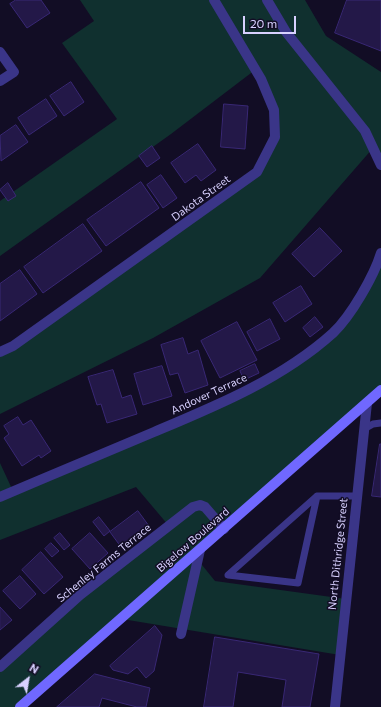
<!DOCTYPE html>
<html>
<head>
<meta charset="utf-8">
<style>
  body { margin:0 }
  #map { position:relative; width:381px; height:707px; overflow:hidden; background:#120d25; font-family:Commissioner,sans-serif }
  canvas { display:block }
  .north { position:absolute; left:8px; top:659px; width:40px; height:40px; -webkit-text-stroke:3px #120d25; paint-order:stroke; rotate:31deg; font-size:11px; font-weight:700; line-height:16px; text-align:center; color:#d8d1ff }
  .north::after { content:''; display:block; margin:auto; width:14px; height:18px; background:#d8d1ff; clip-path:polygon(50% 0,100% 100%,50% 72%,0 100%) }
  .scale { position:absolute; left:243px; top:16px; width:53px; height:18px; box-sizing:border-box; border:2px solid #d8d1ff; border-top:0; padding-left:5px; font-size:12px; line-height:14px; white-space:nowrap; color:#d8d1ff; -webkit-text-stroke:3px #120d25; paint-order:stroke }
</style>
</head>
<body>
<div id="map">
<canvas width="381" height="707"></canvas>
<div class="north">N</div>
<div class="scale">20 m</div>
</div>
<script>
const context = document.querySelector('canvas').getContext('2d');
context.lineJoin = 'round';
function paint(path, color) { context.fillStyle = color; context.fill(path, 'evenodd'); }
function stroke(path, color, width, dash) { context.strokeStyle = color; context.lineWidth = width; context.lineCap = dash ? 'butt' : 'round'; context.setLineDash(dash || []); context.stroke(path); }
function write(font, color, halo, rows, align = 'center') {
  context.font = font + ' Commissioner,sans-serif'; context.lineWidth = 3; context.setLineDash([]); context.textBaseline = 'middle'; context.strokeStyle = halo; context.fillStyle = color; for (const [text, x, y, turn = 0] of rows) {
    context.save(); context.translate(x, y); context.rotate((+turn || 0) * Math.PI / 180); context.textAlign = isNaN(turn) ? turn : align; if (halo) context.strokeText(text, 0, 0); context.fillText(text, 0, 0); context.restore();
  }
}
const green = new Path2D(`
  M 80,0 L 305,0 L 326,36 L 381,72 L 381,165 L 373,148 L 260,278 L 153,338 L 0,414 L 0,352 L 257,172 L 275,137 L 274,110 L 255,70 L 171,134 L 0,256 L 0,201 L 117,119 L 62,43 L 94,21 Z
  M 381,253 L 381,390 L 200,550 L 198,560 L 215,581 L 346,599 L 340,655 L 122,619 L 20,707 L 0,707 L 0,667 L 169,526 L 136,487 L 0,540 L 0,463 L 13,491 L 280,373 L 334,331 Z`);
const building = new Path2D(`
  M 16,0 L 41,0 L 50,13 L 27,28 L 10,4 Z
  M 347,0 L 381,0 L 381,51 L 335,33 Z
  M 71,82 L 84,102 L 64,116 L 50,96 Z
  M 46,99 L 57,116 L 29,135 L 18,118 Z
  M 224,104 L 248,106 L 245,149 L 221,147 Z
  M 16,125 L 28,142 L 1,161 L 0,136 Z
  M 198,144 L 216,170 L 201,181 L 196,175 L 185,183 L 171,163 Z
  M 152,146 L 160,158 L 147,167 L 139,156 Z
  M 161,175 L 177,198 L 163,208 L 147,185 Z
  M 141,182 L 159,208 L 106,246 L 87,220 Z
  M 8,183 L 16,196 L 8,201 L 0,190 Z
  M 83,224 L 102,251 L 43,293 L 24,267 Z
  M 320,228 L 342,251 L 314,277 L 292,254 Z
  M 20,270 L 37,294 L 0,321 L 0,284 Z
  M 301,286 L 312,304 L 285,322 L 273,303 Z
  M 315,317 L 323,327 L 310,337 L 303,328 Z
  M 270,319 L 280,339 L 257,351 L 247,332 Z
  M 237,322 L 257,360 L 220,378 L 201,341 Z
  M 183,338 L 188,354 L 198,350 L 208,385 L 185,393 L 178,373 L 170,375 L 161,345 Z
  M 255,364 L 259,373 L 244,380 L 240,371 Z
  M 162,366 L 172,396 L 143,405 L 134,374 Z
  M 113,370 L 122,398 L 131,395 L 137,414 L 107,423 L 101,404 L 97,405 L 88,377 Z
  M 18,417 L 23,425 L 31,420 L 51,451 L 41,458 L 39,455 L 22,466 L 4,438 L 9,434 L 4,426 Z
  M 380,444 L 381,444 L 381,497 L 372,496 Z
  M 138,511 L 149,526 L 121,547 L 110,532 Z
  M 99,517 L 110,531 L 104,536 L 93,522 Z
  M 60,533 L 70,545 L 64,550 L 54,538 Z
  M 90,533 L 108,553 L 90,569 L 72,549 Z
  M 51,543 L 59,551 L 52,557 L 45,549 Z
  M 41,552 L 63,577 L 44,594 L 22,570 Z
  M 20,576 L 36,594 L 20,609 L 3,591 Z
  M 0,607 L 12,620 L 0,630 Z
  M 155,626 L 162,635 L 154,671 L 146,678 L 137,667 L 128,674 L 113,670 L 110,666 Z
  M 215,637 L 319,654 L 310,707 L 282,707 L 286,680 L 238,672 L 233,707 L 204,707 Z
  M 95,674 L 150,688 L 146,707 L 137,707 L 102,698 L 99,707 L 57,707 Z`);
const lane = new Path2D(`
  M 364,429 L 373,424 L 381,423
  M 317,496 L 298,583 L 228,575 L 317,496 L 356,496`);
const street = new Path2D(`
  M 267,0 L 286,32 L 365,131 L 381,165
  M 0,52 L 14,72 L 0,81
  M 0,352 L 13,346 L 257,172 L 275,137 L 274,110 L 261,79 L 214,0
  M 0,497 C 51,475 102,454 154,432 C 216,406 282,379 333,333 C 351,316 374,276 381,253
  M 181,634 L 200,550
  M 0,667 L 80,595 L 193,507 L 200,505 L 205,507 L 224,529
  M 335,707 L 367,403`);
const secondary = new Path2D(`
  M 20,707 L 381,390`);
const streetNames = [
  ["Dakota Street",201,198,-36],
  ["Andover Terrace",209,394,-25],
  ["Bigelow Boulevard",193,540,-41],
  ["North Dithridge Street",338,554,-84],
  ["Schenley Farms Terrace",104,563,-39]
];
paint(green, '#10302f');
paint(building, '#231848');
stroke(building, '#392875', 1);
stroke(lane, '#3a3588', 7);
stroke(street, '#3a3588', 10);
stroke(secondary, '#7068ff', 10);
write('11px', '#d8d1ff', '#120d25', streetNames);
</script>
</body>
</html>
